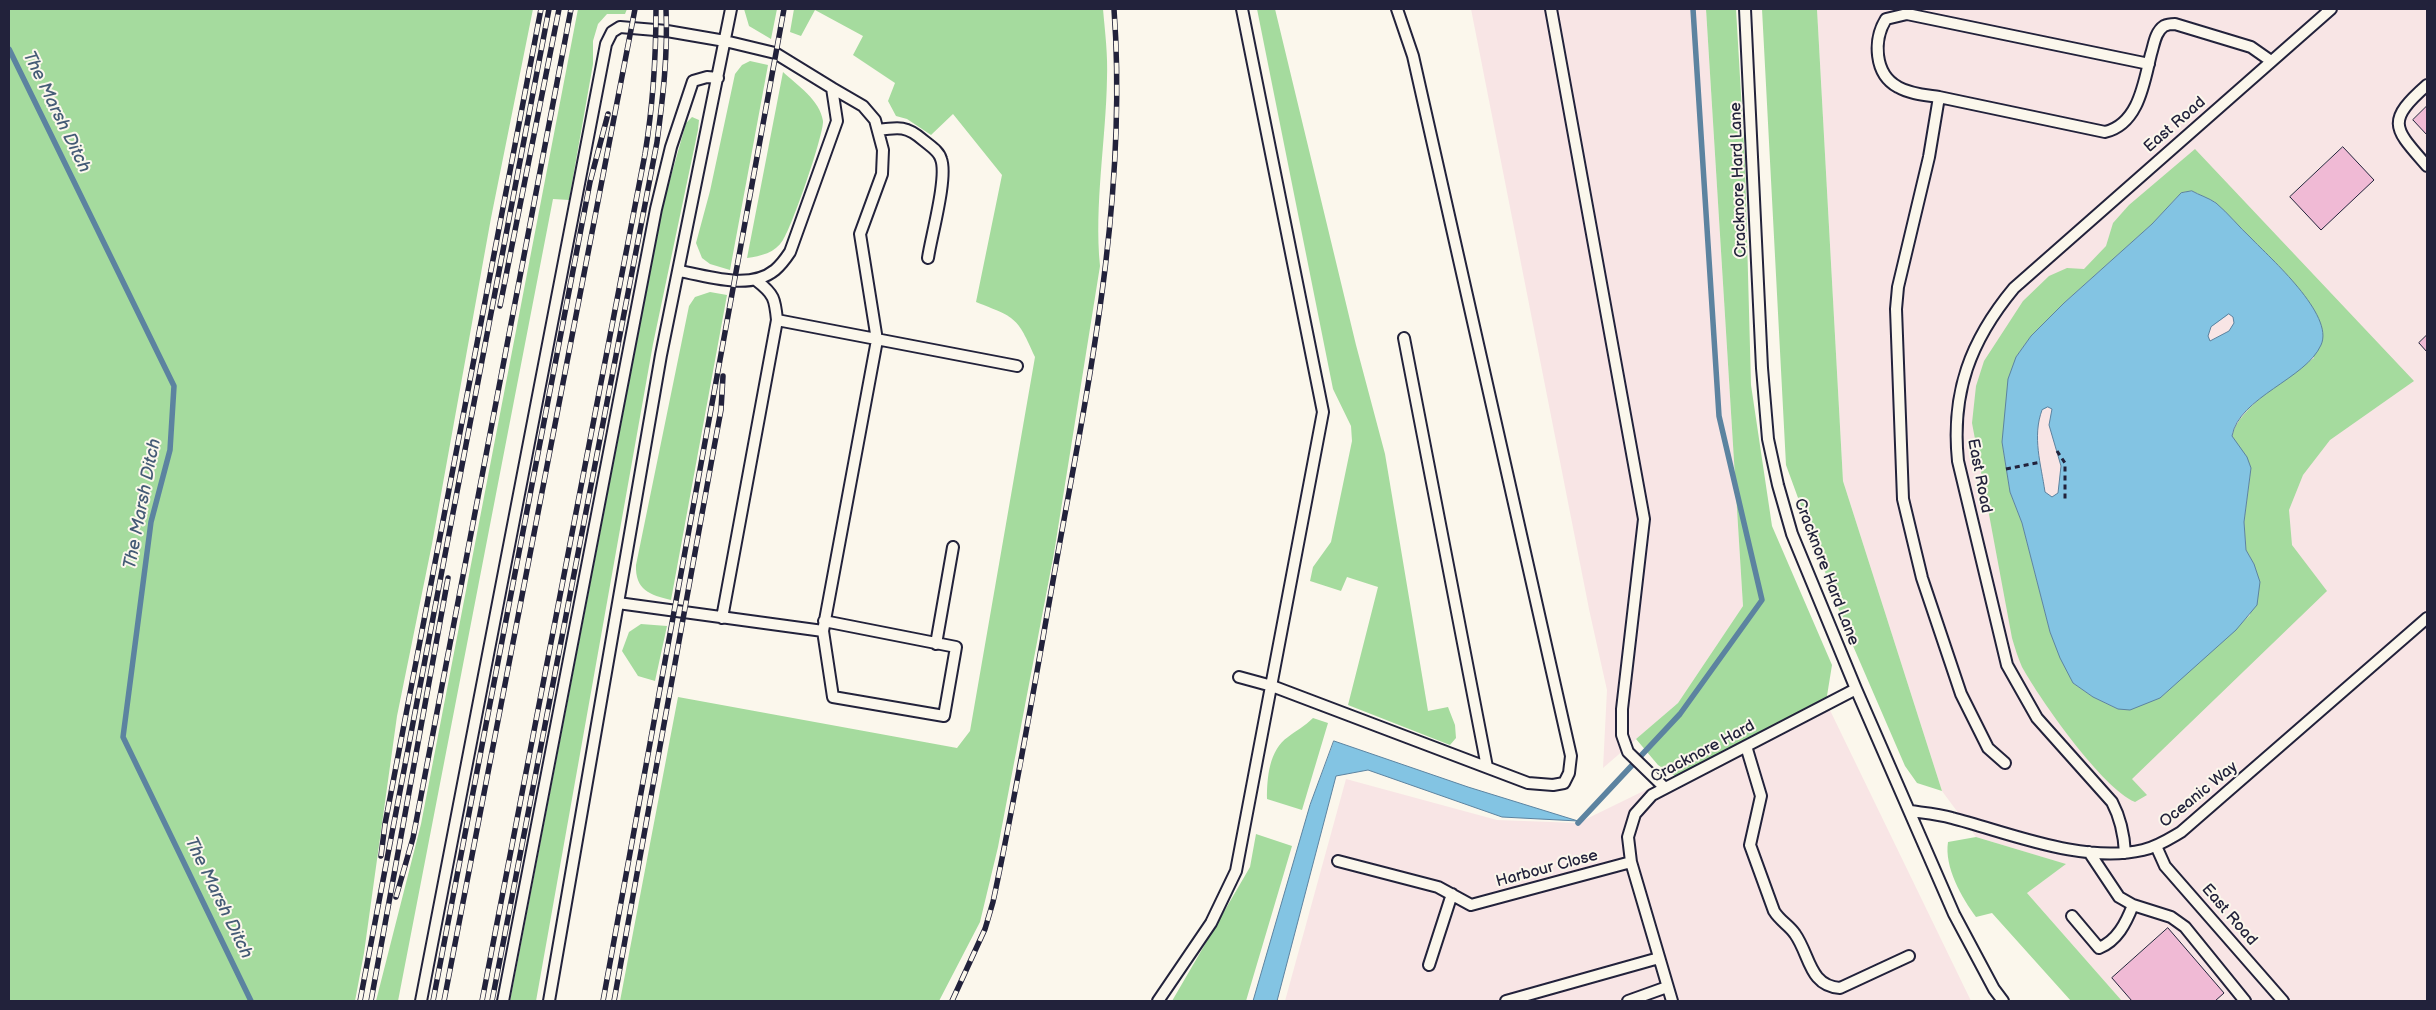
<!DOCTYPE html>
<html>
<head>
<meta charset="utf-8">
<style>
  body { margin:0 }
  #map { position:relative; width:2436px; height:1010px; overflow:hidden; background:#fbf7ec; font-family:"Balsamiq Sans",sans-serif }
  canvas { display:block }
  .frame { position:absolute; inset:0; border:10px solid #22223b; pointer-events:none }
</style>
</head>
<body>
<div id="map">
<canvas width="2436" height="1010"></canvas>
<div class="frame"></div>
</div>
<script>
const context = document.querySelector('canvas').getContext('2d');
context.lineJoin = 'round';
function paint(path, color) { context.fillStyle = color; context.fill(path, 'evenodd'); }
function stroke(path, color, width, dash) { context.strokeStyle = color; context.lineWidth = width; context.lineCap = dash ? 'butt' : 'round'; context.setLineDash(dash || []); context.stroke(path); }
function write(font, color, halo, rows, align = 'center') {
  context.font = font + ' "Balsamiq Sans",sans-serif'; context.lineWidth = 4; context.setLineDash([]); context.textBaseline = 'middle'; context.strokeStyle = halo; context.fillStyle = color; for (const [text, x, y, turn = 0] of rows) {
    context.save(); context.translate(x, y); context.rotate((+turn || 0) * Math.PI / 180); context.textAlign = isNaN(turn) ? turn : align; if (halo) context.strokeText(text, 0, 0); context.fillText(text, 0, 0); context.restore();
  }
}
const built = new Path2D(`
  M 1471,9 L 1706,9 L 1743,606 L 1678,703 L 1603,768 L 1607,690 L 1589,609 Z
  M 1817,9 L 2427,9 L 2427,1001 L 2122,1001 L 2027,893 L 2065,864 L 1976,837 L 1942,791 L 1843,481 Z
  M 1826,702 L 1971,1001 L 1285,1001 L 1346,779 L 1497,820 L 1578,823 Z`);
const green = new Path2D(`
  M 9,9 L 533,9 L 491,218 L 432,544 L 397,716 L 364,953 L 355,1001 L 9,1001 Z
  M 578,9 L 627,9 L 625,14 L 607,14 L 598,24 L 593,41 L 593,64 L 569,200 L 553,199 L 398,1001 L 376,1001 L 421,824 Z
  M 744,9 L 777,9 L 771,39 L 749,26 Z
  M 794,9 L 1103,9 C 1105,32 1108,55 1107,78 C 1106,140 1094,205 1100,266 L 1054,553 L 998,847 L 980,922 L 939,1001 L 620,1001 L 678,697 L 957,748 L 970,731 L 1035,357 C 1017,316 1016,318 976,302 L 1002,175 L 953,114 L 931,135 L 907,119 L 896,116 L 888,101 L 895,83 L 853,55 L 863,36 L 815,10 L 801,36 L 790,32 Z
  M 1257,9 L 1275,9 L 1356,345 L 1385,454 L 1428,711 L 1448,707 L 1455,725 L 1456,738 L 1450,745 L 1348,705 L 1378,587 L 1347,577 L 1341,591 L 1310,581 L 1313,567 L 1331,542 L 1352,441 L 1351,426 L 1333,389 Z
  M 1706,9 L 1736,9 L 1745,163 L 1751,385 L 1772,526 L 1832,665 L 1826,702 L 1675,776 L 1658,765 L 1636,739 L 1678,703 L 1743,606 Z
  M 1762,9 L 1817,9 L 1843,481 L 1942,791 L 1917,783 L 1905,766 L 1847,632 L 1786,465 Z
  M 750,61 L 768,65 L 730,270 L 710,264 L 702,258 L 696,243 L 710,191 L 735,74 L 742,65 Z
  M 783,72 C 797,85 820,100 823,121 C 824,134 792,227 783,240 C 775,253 761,256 747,258 Z
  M 692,117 L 699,120 L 698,130 L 653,344 L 536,1001 L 510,1001 L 664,201 L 686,123 Z
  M 2195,149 L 2414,381 L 2330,440 L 2303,475 L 2289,510 L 2292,545 L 2327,591 L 2132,779 L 2147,795 L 2135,802 C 2102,788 2041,701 2022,667 C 2018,658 2015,648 2012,638 L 1972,423 L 1976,386 L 1984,361 L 2023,301 L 2049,276 L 2067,268 L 2084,269 L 2106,246 L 2113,223 L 2129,205 ZM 2192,191 L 2215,202 L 2277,264 L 2300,291 L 2314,358 C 2290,375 2238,408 2232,436 L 2251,468 L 2244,522 L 2246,550 L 2254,564 L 2250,615 L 2160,698 L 2118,709 L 2093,697 L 2073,683 L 2050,632 L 2022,523 L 2010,492 L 2002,442 L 2016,357 L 2031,336 L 2064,303 L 2152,224 L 2181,193 Z
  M 710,292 L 727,295 L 671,600 C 650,595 635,590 636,565 L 689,306 L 695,297 Z
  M 641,624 L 667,626 L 655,681 L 638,676 L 622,651 L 629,632 Z
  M 1313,718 L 1328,723 L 1302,810 L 1267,799 C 1267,778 1269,750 1288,737 C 1297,730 1304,727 1313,718 Z
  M 1256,834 L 1292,846 L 1246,1001 L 1172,1001 L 1250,867 Z
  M 1976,837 L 2066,864 L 2027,893 L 2122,1001 L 2071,1001 L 1992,913 L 1976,917 C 1962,898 1944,867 1948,842 Z`);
const water = new Path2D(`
  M 2192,191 C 2199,195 2209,198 2216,203 C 2228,213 2239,227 2251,238 C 2270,258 2335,315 2321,345 C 2306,379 2239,397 2232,436 L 2247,457 L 2251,468 L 2244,522 L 2246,550 L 2254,564 L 2260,582 L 2257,605 L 2236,630 L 2160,698 L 2130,710 L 2118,709 L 2093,697 L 2073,683 L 2060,658 L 2050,632 L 2022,523 L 2010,492 L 2002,442 L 2008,379 L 2016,357 L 2031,336 L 2064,303 L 2152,224 L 2181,193 ZM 2229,314 L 2233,317 L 2234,323 L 2229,331 L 2210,341 L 2208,336 L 2211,327 ZM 2048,407 L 2052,409 L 2049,425 L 2061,466 L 2058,493 L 2052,497 L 2045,492 C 2041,464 2032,437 2042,410 Z
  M 1334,741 L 1468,787 L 1578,821 L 1502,817 L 1368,770 L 1336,776 L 1277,1001 L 1253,1001 L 1310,805 Z`);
const stream = new Path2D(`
  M 9,49 L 174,386 L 170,450 L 151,522 L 123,737 L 251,1001
  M 1578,823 L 1680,714 L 1762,600 L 1719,416 L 1693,9`);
const building = new Path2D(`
  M 2427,106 L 2427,135 L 2413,120 Z
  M 2343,147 L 2374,180 L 2321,230 L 2290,197 Z
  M 2427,335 L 2427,352 L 2419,343 Z
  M 2168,928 L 2224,993 L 2215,1001 L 2132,1001 L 2112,978 Z`);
const path = new Path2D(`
  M 2057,451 L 2065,463 L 2065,500
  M 2006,469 L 2041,462`);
const lane = new Path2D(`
  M 1551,9 L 1644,519 L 1622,709 L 1622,735 L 1628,752 L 1665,788
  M 1745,9 L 1762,368 L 1768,439 L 1778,485 L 1792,534 L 1856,689 L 1954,914 L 1994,989 L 2003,1001
  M 2427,85 C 2385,122 2394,128 2427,166
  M 1939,97 C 1926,95 1910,94 1898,87 C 1874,74 1873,40 1886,19 L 1907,14 L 2149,64
  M 878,130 C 899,127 907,126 923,140 C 930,146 939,151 941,159 C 948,177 931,237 928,258
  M 757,281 C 774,294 775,299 777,320
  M 1404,338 L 1487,767
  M 618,603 L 823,631 L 877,340 L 860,234 L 882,174 L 883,150 L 875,120 L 863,106 L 832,88
  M 722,618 L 777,320 L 1017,366
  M 823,631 L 833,697 L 944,716 L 956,647 L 824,621
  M 936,644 L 953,547
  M 1239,677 L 1272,686 L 1528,783 L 1553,785 L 1564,783 L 1569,773 L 1571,756 L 1413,56 L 1397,9
  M 1746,746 L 1761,796 L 1750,845 L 1774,911 C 1780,921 1789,925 1795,934 C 1810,955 1809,986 1840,988 L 1909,956
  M 2005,763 L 1988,748 L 1961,694 L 1922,578 L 1903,499 L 1896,309 L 1898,287 L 1929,157 L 1939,97 L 2105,132 C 2139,124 2144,82 2151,54 C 2154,45 2155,32 2164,26 C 2166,25 2172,24 2175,24 L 2251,47 L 2271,61
  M 1910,811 C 1924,813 1938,814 1952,818 C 2010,833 2083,864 2143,850 C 2157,847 2169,839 2181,832 L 2427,618
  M 2156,846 L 2165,866 L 2283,1001
  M 2089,852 L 2119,897 L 2133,905 L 2171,917 L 2185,927 L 2245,1001
  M 2125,853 C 2124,834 2121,819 2112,802 L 2037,718 L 2007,665 L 1958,461 C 1951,393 1970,341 2014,288 L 2331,9
  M 1338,861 L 1438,887 L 1471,905 L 1631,862
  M 2072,916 L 2099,948 C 2117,941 2126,923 2133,905
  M 1429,965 L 1452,894
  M 421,1001 L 606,44 L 612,32 L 620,27 L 667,31 L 725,41 L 775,53 L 832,88 L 837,121 L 790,252 C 786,258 781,265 775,270 C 749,291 709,276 679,271
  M 503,1001 L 656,209 L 671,147 L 693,81 L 707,77 L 718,78
  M 549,1001 L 661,355 L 731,9
  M 1158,1001 L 1211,923 L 1236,871 L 1323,412 L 1242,9
  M 1506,1001 L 1659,958
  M 1628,1001 L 1667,987
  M 1672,1001 L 1631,862 L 1628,837 L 1635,814 L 1652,795 L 1856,689`);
const rail = new Path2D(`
  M 500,306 L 559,9
  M 381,856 L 385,824 L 541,9
  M 396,897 L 413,838 L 571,9
  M 360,1001 L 549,9
  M 371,1001 L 448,578
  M 433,1001 L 590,182 L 608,114
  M 444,1001 L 635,9
  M 482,1001 L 645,154 C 653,105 656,58 656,9
  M 492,1001 L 657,142 C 663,97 668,54 666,9
  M 603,1001 L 784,9
  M 614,1001 L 713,453 L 721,410 L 723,376
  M 952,1001 L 985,929 L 993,902 C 1019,781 1039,658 1061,536 C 1093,362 1127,187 1114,9`);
const streetNames = [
  ["East Road",2175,125,-41],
  ["Cracknore Hard Lane",1739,180,-92],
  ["East Road",1979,476,79],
  ["Cracknore Hard Lane",1826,572,69],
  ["Cracknore Hard",1703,752,-28],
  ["Oceanic Way",2199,795,-39],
  ["Harbour Close",1547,869,-15],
  ["East Road",2229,915,49]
];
const waterNames = [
  ["The Marsh Ditch",56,112,64],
  ["The Marsh Ditch",143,504,-79],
  ["The Marsh Ditch",218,898,64]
];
paint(built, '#f8e5e5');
paint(green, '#a5db9e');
paint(water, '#83c4e3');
stroke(water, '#5c83a0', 1);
stroke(stream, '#5c83a0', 5.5);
paint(building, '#f0bad5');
stroke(building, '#22223b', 1);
stroke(lane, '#22223b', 14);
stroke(path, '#22223b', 3, [5, 4]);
stroke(lane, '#fbf7ec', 10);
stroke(rail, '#22223b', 5.5);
stroke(rail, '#fbf7ec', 4, [11]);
write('16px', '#22223b', '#fbf7ec', streetNames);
write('italic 18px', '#445b76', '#fbf7ec', waterNames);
</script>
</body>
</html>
